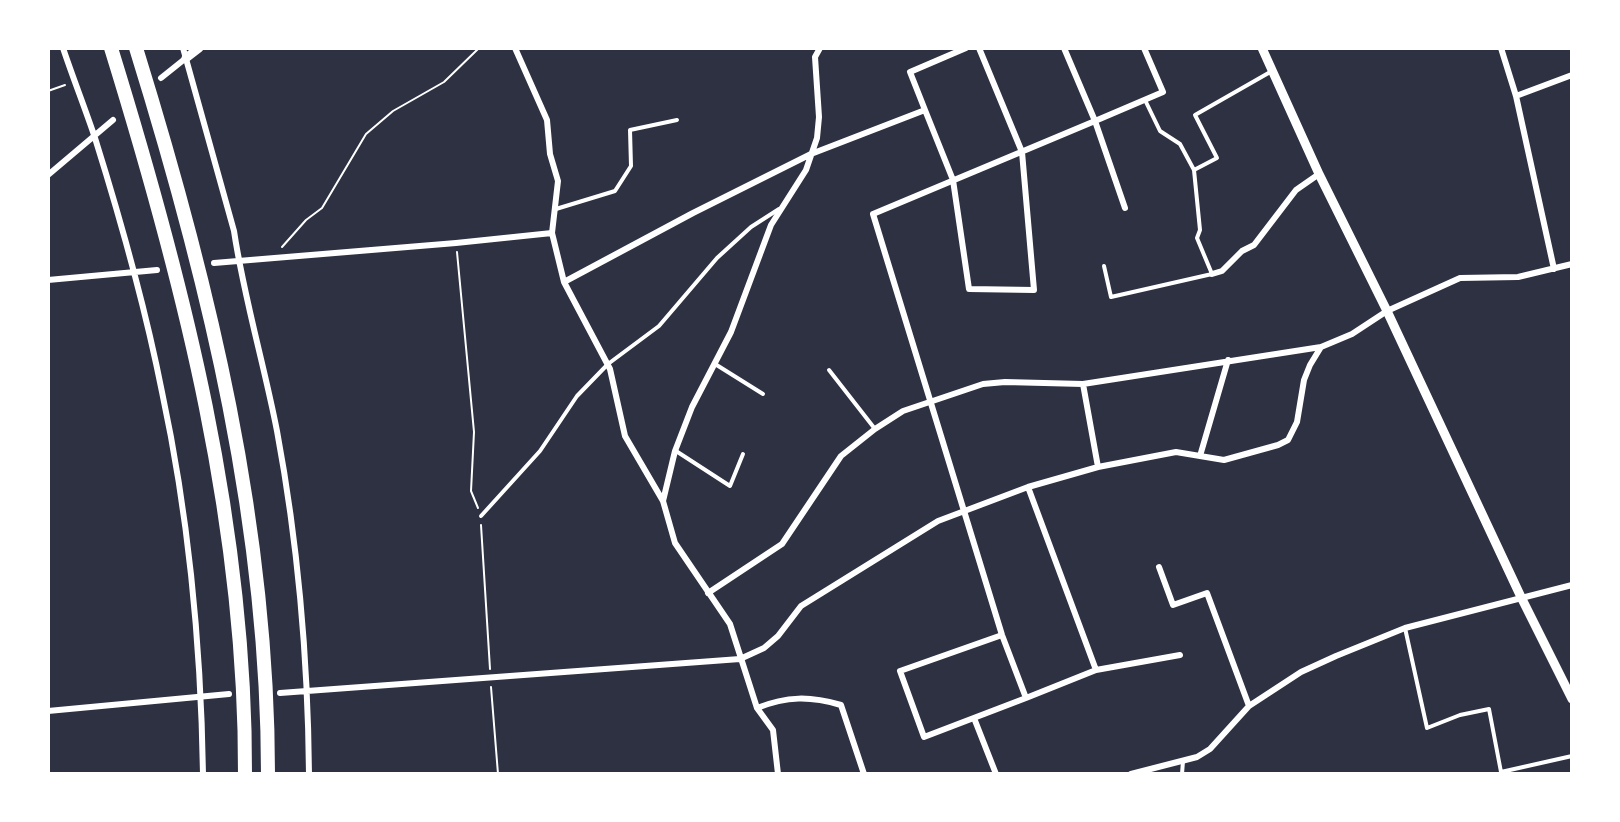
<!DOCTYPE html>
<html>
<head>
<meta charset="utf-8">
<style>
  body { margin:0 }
  #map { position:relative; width:1620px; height:822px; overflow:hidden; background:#2d3142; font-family:"Work Sans",sans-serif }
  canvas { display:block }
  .frame { position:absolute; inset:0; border:50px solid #fff; pointer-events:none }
</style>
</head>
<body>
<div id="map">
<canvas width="1620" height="822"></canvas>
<div class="frame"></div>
</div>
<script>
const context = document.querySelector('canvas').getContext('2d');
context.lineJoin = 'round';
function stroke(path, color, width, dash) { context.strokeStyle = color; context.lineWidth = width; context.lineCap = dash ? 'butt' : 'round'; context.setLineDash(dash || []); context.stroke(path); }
const path = new Path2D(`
  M 48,91 L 65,85
  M 282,247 L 306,220 L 322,208 L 366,134 L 393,111 L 444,82 L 479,48
  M 457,252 L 474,432 L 471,491 L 478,508
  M 481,525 L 490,669
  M 491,687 L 498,774`);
const service = new Path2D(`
  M 1145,100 L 1160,131 L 1180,144 L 1194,170
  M 556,209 L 615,191 L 631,166 L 630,130 L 677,120
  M 1104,266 L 1111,297 L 1212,274 L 1197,238 L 1200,230 L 1194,170 L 1217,158 L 1195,115 L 1272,71
  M 715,364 L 763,394
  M 829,370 L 875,429
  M 676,451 L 730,486 L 743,454
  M 481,516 L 540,451 L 577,396 L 608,364 L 659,326 L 717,258 L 751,227 L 779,209
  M 1405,628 L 1427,728 L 1460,715 L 1489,709 L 1501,772 L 1572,756
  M 1182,774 L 1183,761`);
const minor = new Path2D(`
  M 63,48 C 73,78 85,108 95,138 C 121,221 145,306 162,392 C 189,518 201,646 203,774
  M 183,48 L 234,231 C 244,298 264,364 277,431 C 298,544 308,659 309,774
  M 515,48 L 547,120 L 550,154 L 558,181 L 552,233 L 564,282 L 610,369 L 625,436 L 663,501 L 675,543 L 730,624 L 757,708 L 773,730 L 778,774
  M 1064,48 L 1095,121 L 1163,92 L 1144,48
  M 1501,48 L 1516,96 L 1554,269
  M 161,78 L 186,58
  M 1516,96 L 1572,75
  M 925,110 L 953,180 L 969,289 L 1034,290 L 1022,152 L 979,48
  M 48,175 L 113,120
  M 214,263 L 456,243 L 552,233
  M 1212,274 L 1222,271 L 1242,251 L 1254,245 L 1296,190 L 1319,174
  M 48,280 L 157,270
  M 564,282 L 693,213 L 811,154 L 925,110 L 910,72 L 966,48
  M 1083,384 L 1098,467
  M 1200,456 L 1228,360
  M 1028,487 L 1096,670 L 1026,698 L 1002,635 L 873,214 L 1095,121 L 1125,208
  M 663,501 L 675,451 L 692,407 L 731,332 L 771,225 L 806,170 L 817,138 L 819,117 L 815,57 L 820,48
  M 1159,567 L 1173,605 L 1207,593 L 1249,706
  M 708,593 L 782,544 L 841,456 L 875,429 L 903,411 L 983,384 L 1005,382 L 1083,384 L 1321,347
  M 1002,635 L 900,671 L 924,737 L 1026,698
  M 1096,670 L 1180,655
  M 280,693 L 740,659 L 764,648 L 778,636 L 801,606 L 938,521 L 1028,487 L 1098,467 L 1176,452 L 1224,460 L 1278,445 L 1288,440 L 1297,422 L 1304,380 L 1310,365 L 1321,347 L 1352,334 L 1387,311 L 1460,278 L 1518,277 L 1572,264
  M 757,708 C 787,696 810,696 841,705 L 864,774
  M 48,711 L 229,694
  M 974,718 L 996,774
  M 1131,774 L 1197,757 L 1210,749 L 1249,706 L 1301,672 L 1336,656 L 1405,628 L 1572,585`);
const tertiary = new Path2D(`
  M 1262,48 L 1319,174 L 1387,311 L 1521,597 L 1572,699
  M 186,58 L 199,48`);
const motorway = new Path2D(`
  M 111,48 C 184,284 246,526 245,774
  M 136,48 C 209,283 268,526 268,774`);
stroke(path, '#fff', 2);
stroke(service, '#fff', 4);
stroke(minor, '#fff', 6);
stroke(tertiary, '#fff', 9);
stroke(motorway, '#fff', 14);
</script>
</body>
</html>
